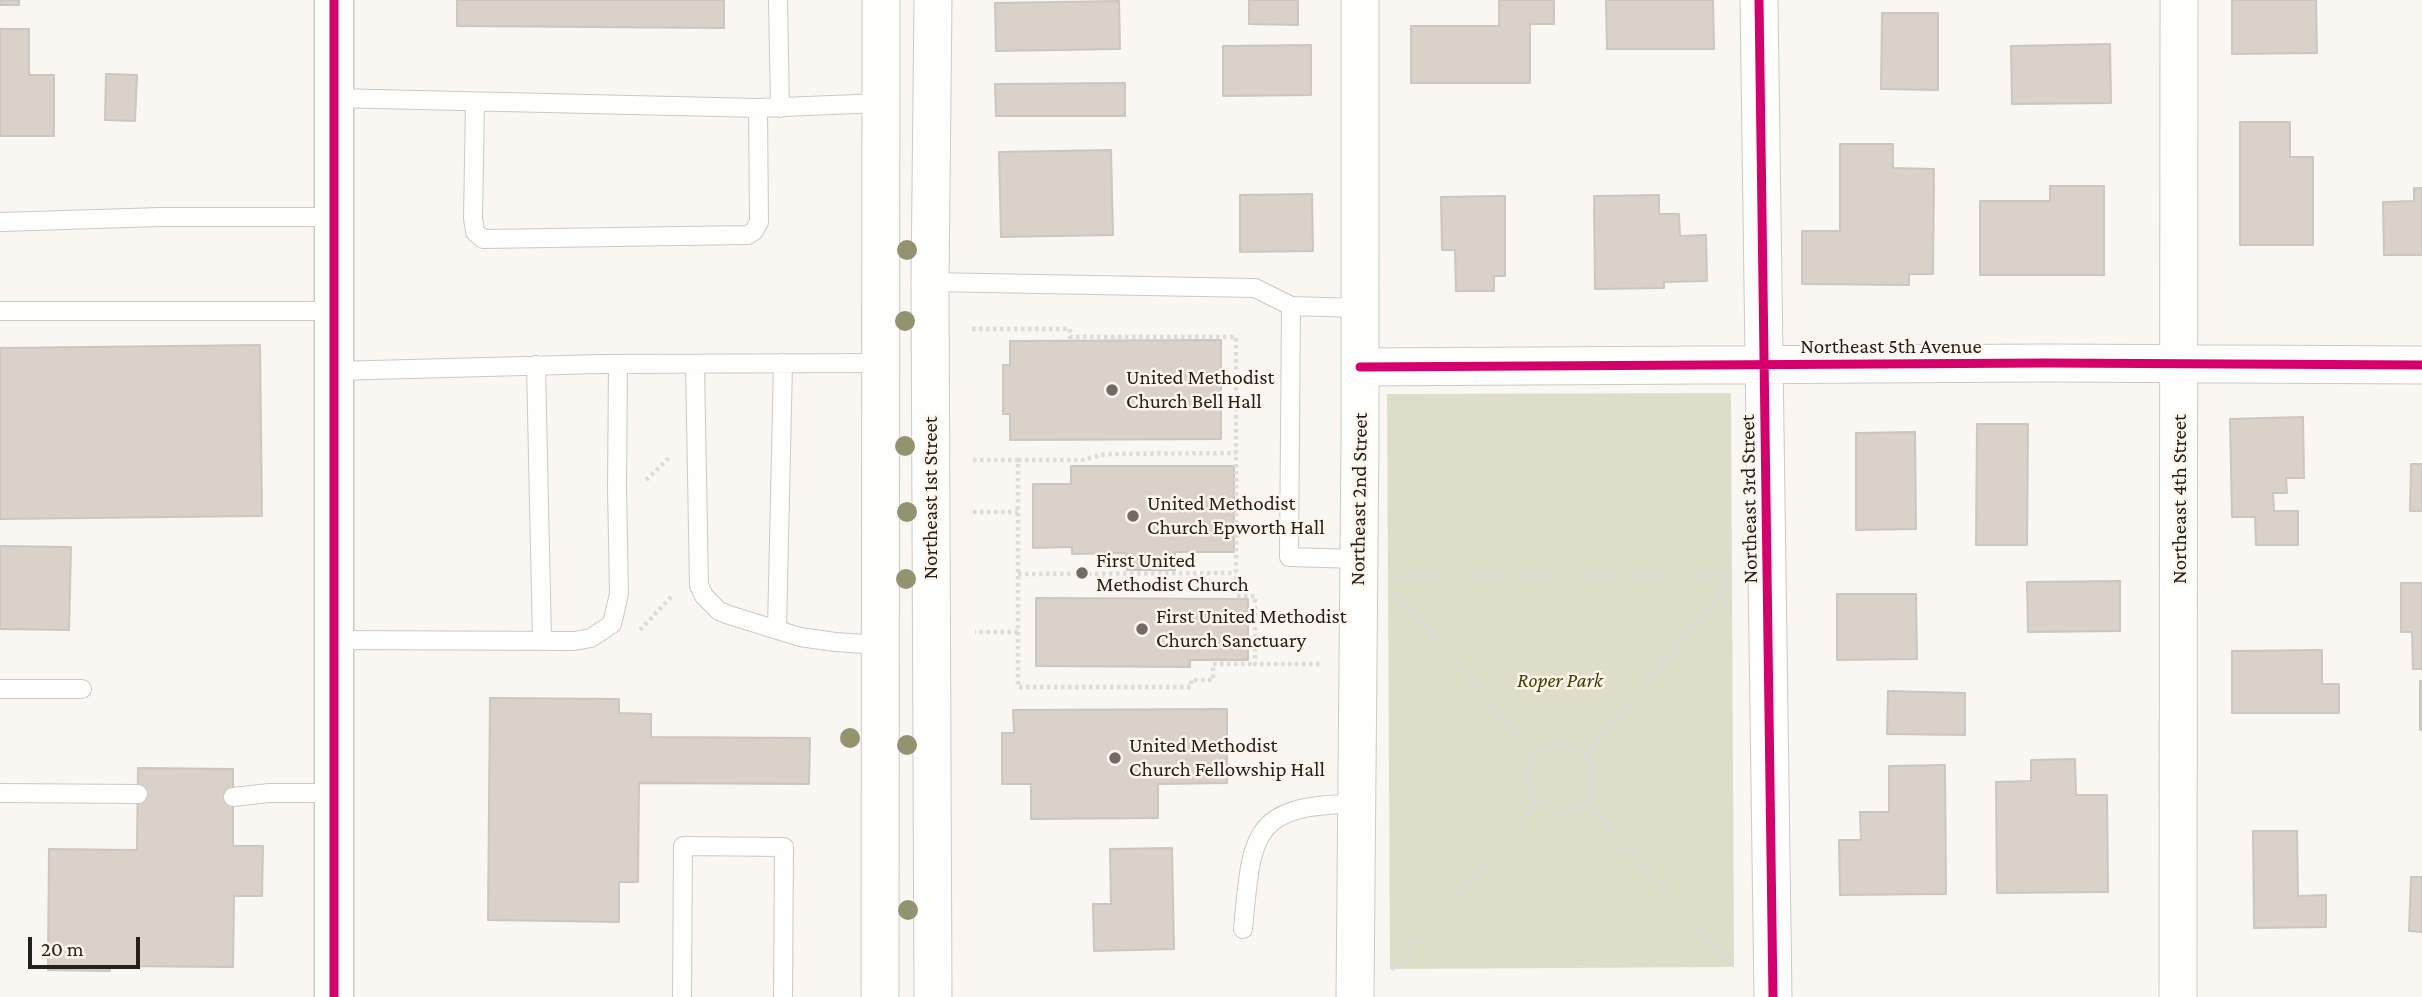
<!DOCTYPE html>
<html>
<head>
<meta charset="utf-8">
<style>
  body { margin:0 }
  #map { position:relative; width:2422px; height:997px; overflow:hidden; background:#faf6f1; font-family:"Crimson Pro",serif }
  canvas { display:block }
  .scale { position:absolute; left:28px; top:937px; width:112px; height:32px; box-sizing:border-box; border:4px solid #24201a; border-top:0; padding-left:9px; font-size:21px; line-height:24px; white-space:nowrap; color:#24201a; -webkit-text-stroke:5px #fef6ed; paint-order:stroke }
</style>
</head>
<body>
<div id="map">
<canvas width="2422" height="997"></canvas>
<div class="scale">20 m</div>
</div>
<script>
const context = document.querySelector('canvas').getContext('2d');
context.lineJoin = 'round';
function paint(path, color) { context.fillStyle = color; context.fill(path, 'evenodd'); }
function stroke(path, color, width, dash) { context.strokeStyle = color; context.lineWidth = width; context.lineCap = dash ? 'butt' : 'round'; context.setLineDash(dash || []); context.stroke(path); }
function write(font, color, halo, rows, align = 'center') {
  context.font = font + ' "Crimson Pro",serif'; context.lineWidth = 5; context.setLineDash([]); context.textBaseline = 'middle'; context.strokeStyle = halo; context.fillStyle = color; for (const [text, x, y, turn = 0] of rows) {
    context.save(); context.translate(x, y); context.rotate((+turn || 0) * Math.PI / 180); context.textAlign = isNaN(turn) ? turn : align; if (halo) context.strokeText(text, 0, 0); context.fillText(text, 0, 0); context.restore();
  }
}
const green = new Path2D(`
  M 1731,393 L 1734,967 L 1390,969 L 1387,394 Z`);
const building = new Path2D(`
  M 0,0 L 19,0 L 19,5 L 0,5 Z
  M 457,0 L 724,0 L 724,28 L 457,26 Z
  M 1249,0 L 1298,0 L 1298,25 L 1249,24 Z
  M 1499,0 L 1554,0 L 1554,24 L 1530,24 L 1530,83 L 1411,83 L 1411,26 L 1499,26 Z
  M 1606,0 L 1713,0 L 1714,49 L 1607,49 Z
  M 2232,0 L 2316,0 L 2317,53 L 2232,54 Z
  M 1119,1 L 1120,49 L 996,51 L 995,3 Z
  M 1882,13 L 1938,13 L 1938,90 L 1881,89 Z
  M 0,29 L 29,29 L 29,75 L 54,75 L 54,136 L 0,136 Z
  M 2110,44 L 2111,103 L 2012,104 L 2011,46 Z
  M 1311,45 L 1311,95 L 1223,96 L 1223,46 Z
  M 106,74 L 137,75 L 135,121 L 105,120 Z
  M 1125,83 L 1125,116 L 996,116 L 995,84 Z
  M 2240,122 L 2290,122 L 2290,157 L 2313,157 L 2313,245 L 2240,245 Z
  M 1840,144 L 1893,144 L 1893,168 L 1934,169 L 1933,274 L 1909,274 L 1909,285 L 1802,284 L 1802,231 L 1840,231 Z
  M 1111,150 L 1113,235 L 1001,237 L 999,152 Z
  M 2050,186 L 2104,186 L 2104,275 L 1980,275 L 1980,201 L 2050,201 Z
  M 2414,188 L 2422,188 L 2422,255 L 2384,255 L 2383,202 L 2414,201 Z
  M 1312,194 L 1313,251 L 1240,252 L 1240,195 Z
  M 1659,195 L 1659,214 L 1679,214 L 1680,236 L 1706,235 L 1707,281 L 1664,282 L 1664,288 L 1595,289 L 1594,196 Z
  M 1505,196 L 1505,276 L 1494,276 L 1494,291 L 1456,291 L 1455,250 L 1442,250 L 1441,197 Z
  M 1221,340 L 1221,439 L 1010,440 L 1010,414 L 1003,414 L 1003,365 L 1010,365 L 1010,341 Z
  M 260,345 L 262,516 L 0,519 L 0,348 Z
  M 2303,417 L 2304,478 L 2286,478 L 2287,493 L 2273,493 L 2274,511 L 2298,511 L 2298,545 L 2256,545 L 2255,517 L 2232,517 L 2230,419 Z
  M 1977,424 L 2028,424 L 2027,545 L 1976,545 Z
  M 1915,432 L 1916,529 L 1856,530 L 1856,433 Z
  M 2411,464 L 2422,464 L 2422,511 L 2410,511 Z
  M 1071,466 L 1234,466 L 1234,552 L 1175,552 L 1175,570 L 1127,570 L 1126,553 L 1072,554 L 1072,547 L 1033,548 L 1033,484 L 1071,484 Z
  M 0,546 L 71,547 L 69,630 L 0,629 Z
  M 2120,581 L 2120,631 L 2028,632 L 2027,582 Z
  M 2401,583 L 2422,583 L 2422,669 L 2413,669 L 2412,632 L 2401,632 Z
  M 1837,594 L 1916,594 L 1917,659 L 1837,660 Z
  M 1036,598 L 1248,599 L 1248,660 L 1190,660 L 1190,667 L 1036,666 Z
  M 2322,650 L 2322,684 L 2339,684 L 2339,713 L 2232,713 L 2232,651 Z
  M 2420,681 L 2422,681 L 2422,730 L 2420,730 Z
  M 1888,691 L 1965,693 L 1965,735 L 1887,734 Z
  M 490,698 L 619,699 L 619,713 L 651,714 L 651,737 L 810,738 L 809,784 L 639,783 L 638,882 L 619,882 L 619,922 L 488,920 Z
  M 1227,709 L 1227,783 L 1158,784 L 1158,818 L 1031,819 L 1031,784 L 1002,784 L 1002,733 L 1014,733 L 1013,710 Z
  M 2075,759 L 2076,795 L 2107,795 L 2108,892 L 1997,893 L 1996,782 L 2031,781 L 2031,760 Z
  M 1945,765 L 1946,894 L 1840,895 L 1839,840 L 1861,840 L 1860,812 L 1889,812 L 1889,766 Z
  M 138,768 L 233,769 L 233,846 L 263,846 L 262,896 L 234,896 L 233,967 L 110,966 L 110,971 L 48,970 L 49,849 L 137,850 Z
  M 2253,831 L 2297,831 L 2298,896 L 2326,895 L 2326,927 L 2254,928 Z
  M 1172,848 L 1174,949 L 1094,951 L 1093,904 L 1111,904 L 1110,849 Z
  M 2411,877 L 2422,877 L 2422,932 L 2409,931 Z`);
const path = new Path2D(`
  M 972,329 L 1070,329 L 1070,337 L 1236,337 L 1236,596 L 1255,596 L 1255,664 L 1323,664
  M 973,460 L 1018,460 L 1018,632 L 975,632
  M 1018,460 L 1082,460 L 1105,454 L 1236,453
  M 646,480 L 670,457
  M 973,512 L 1018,512
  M 1018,574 L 1236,573
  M 1394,576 L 1732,575
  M 1397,594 L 1535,758
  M 640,630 L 672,596
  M 1018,632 L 1018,687 L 1191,687 L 1191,680 L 1213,680 L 1213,664 L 1255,664
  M1528 778a33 33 0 1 1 66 0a33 33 0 1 1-66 0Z
  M 1585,755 L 1728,584
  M 1585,801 L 1735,968
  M 1391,969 L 1399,964 L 1538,801`);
const lane = new Path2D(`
  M 778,0 L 780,108
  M 334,98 L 758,108 L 881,103
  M 475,103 L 473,218 L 475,232 L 483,239 L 748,235 L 754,231 L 759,222 L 758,108
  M 0,222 L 161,217 L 334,217
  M 930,282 L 1255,288 L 1291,306 L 1289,557 L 1358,559
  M 1291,306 L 1360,308
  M 0,311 L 334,311
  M 695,364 L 699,585 L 704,596 L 719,611 L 729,615 L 800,637 L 835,642 L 881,645
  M 536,365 L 542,641
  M 334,371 L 600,364 L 881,363
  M 777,629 L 783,363
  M 334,640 L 574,641 L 591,638 L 612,624 L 619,594 L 617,488 L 618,364
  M 0,689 L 82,689
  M 0,793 L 138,794
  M 233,797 L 269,793 L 334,793
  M 1243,929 C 1252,837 1249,804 1356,804
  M 682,997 L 683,846 L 784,847 L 783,997`);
const street = new Path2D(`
  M 933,0 L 930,282 L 933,997
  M 1759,0 L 1773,997
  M 1360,367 L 2046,363 L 2422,365
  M 880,997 L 881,0
  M 1355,997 L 1360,439 L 1360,0
  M 2178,997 L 2179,0`);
const secondary = new Path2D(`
  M 334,0 L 334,997`);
const cycleway = new Path2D(`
  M 334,0 L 334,997
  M 1759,0 L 1773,997
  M 1360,367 L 2046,363 L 2422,365`);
const trees = [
  [907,250],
  [905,321],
  [905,446],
  [907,512],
  [906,579],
  [850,738],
  [907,745],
  [908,910]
];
const markers = [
  [1112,390,7,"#6f6b65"],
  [1133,516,7,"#6f6b65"],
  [1082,573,7,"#6f6b65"],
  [1142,629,7,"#6f6b65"],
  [1115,758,7,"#6f6b65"]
];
const streetNames = [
  ["Northeast 5th Avenue",1891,347],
  ["Northeast 1st Street",931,498,-90],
  ["Northeast 2nd Street",1359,499,-89],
  ["Northeast 3rd Street",1749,499,-91],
  ["Northeast 4th Street",2180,499,-90]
];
const poiNames = [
  ["United Methodist",1126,378],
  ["Church Bell Hall",1126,402],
  ["United Methodist",1147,504],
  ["Church Epworth Hall",1147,528],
  ["First United",1096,561],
  ["Methodist Church",1096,585],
  ["First United Methodist",1156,617],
  ["Church Sanctuary",1156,641],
  ["United Methodist",1129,746],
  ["Church Fellowship Hall",1129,770]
];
const parkNames = [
  ["Roper Park",1560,681]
];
paint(green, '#dedec8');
paint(building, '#dad2c8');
stroke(building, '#cac6c1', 2);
stroke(lane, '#cdc9c4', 20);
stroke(street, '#cdc9c4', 39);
stroke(secondary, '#cdc9c4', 41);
stroke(path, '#dedcdb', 4.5, [3.5, 3.5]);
stroke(lane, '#fefefd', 18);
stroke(street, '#fefefd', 37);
stroke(secondary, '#fefefd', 38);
stroke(cycleway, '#d6006c', 9);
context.fillStyle = '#949370';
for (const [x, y] of trees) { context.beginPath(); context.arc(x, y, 10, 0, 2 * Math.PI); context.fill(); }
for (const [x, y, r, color] of markers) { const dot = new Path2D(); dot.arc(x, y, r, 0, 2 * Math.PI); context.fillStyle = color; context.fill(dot); stroke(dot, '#fef6ed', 2.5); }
write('21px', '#24201a', '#fef6ed', streetNames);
write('21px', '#24201a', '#fef6ed', poiNames, 'left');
write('italic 21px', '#414206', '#fef6ed', parkNames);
</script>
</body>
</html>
